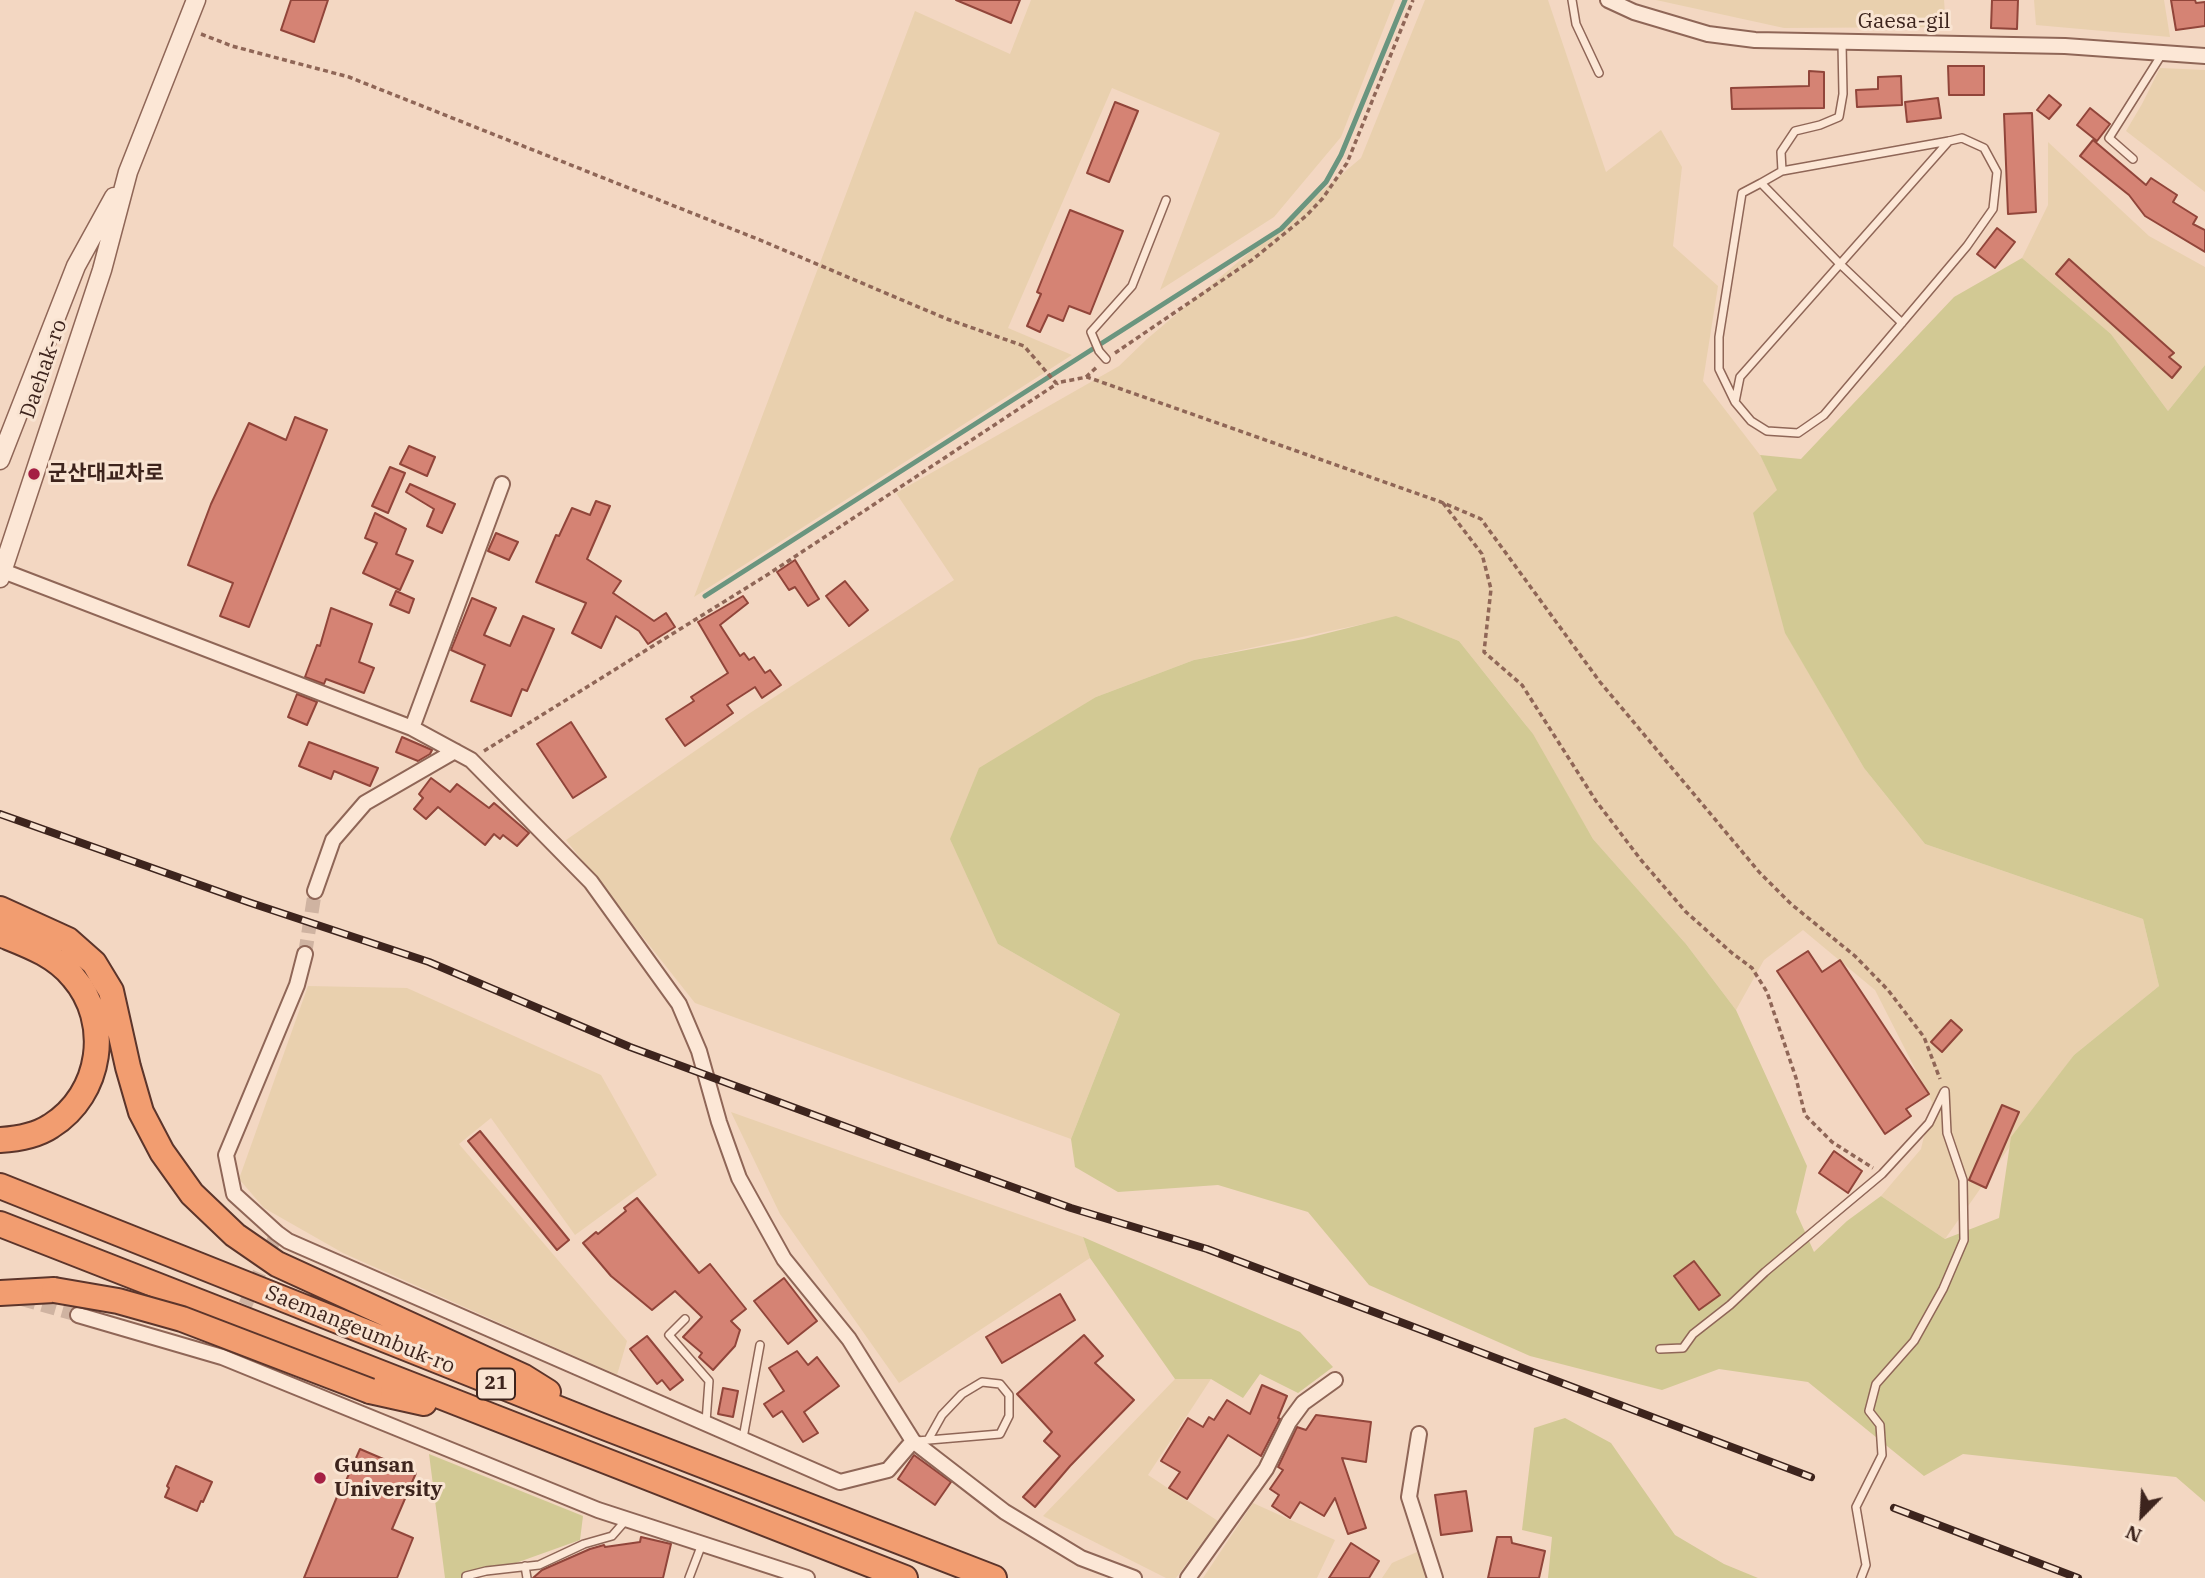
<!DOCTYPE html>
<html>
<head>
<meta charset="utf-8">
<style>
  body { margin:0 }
  #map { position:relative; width:2205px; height:1578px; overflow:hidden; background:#f3d7c2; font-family:"IBM Plex Serif",serif }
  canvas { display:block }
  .north { position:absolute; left:2107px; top:1480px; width:70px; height:70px; -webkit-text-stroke:5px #f9e4d2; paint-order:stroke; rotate:204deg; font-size:19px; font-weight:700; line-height:28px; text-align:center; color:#3d241d }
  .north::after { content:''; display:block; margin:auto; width:24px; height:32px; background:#3d241d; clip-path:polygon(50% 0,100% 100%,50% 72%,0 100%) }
</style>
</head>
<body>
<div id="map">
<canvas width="2205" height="1578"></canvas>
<div class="north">N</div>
</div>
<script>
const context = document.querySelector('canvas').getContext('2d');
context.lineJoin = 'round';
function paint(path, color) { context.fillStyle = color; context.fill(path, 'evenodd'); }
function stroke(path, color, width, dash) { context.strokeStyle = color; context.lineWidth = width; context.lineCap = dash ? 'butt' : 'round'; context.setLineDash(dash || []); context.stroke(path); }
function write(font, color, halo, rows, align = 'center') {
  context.font = font + ' "IBM Plex Serif","Noto Sans KR",serif'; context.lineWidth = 6; context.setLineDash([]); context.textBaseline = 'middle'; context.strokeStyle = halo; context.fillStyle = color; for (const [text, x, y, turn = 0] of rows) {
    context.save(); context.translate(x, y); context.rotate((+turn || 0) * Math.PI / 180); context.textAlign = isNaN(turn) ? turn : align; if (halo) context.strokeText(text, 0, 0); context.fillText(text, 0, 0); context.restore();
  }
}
const farmland = new Path2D(`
  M 1031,0 L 1395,0 L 1341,137 L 1274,217 L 1160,290 L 1220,133 L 1112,88 L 1008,328 L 1072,355 L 694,597 L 915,11 L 1010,54 Z
  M 1425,0 L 1548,0 L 1606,172 L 1661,130 L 1682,167 L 1673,246 L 1718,286 L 1703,381 L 1760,455 L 1778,490 L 1785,632 L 1864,768 L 1925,844 L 2143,919 L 2159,986 L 2074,1055 L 1945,1239 L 1881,1196 L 1921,1149 L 1932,1102 L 1875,990 L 1803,930 L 1764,960 L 1736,1010 L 1686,944 L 1593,839 L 1526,725 L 1459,641 L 1396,617 L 1194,660 L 1096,697 L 998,944 L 1120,1014 L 1071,1139 L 695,1003 L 566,840 L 750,713 L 954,580 L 896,493 L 1119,366 L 1147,339 L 1361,158 Z
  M 1656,0 L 1944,0 L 1946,27 L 1784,28 Z
  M 2034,0 L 2164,0 L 2170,37 L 2036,25 Z
  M 2160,68 L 2205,70 L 2205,192 L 2126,131 L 2142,104 Z
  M 2048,142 L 2149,236 L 2205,267 L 2205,365 L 2168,411 L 2111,334 L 2022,258 L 2048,205 Z
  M 308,986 L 407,988 L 601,1075 L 657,1175 L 575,1235 L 491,1118 L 459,1144 L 627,1341 L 617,1375 L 343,1253 L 264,1208 L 239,1179 Z
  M 731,1112 L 1083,1237 L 1090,1258 L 899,1383 L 780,1214 Z
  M 1175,1379 L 1211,1379 L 1148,1475 L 1218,1521 L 1176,1578 L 1166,1578 L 1043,1516 Z
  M 1253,1503 L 1335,1540 L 1317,1578 L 1203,1578 Z
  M 1417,1552 L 1427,1578 L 1382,1578 L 1392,1563 Z`);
const green = new Path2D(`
  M 2022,258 L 2111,334 L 2168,411 L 2205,365 L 2205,1502 L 2176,1477 L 1963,1454 L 1924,1476 L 1808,1382 L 1719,1369 L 1662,1390 L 1530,1356 L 1369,1285 L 1308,1212 L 1218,1185 L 1118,1192 L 1075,1167 L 1071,1139 L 1120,1014 L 998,944 L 950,839 L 979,768 L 1096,697 L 1194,660 L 1304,639 L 1396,616 L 1459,641 L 1533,734 L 1593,839 L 1686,944 L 1736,1010 L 1807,1166 L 1796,1212 L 1814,1252 L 1847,1221 L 1881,1196 L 1945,1239 L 1999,1218 L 2011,1137 L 2074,1055 L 2159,986 L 2143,919 L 1925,844 L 1864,768 L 1785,633 L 1753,513 L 1777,490 L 1760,455 L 1801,459 L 1954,297 Z
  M 1083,1237 L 1300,1332 L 1333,1367 L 1298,1393 L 1260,1374 L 1243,1398 L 1211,1379 L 1175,1379 L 1090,1258 Z
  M 1565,1418 L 1611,1443 L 1675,1535 L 1724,1564 L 1758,1578 L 1548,1578 L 1552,1537 L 1522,1530 L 1534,1428 Z
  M 429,1454 L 583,1516 L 580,1540 L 474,1578 L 445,1578 Z`);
const stream = new Path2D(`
  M 705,596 L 1281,229 L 1326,182 L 1341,155 L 1405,0`);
const building = new Path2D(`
  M 291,0 L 328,0 L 314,42 L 281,30 Z
  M 956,0 L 1020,0 L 1011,23 Z
  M 1992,0 L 2018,0 L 2017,29 L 1991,28 Z
  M 2171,0 L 2195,0 L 2196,3 L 2205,2 L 2205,26 L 2176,30 Z
  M 1948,66 L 1984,66 L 1984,95 L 1949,95 Z
  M 1809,71 L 1824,72 L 1824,108 L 1732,109 L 1731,88 L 1809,86 Z
  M 1901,76 L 1902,105 L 1857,107 L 1856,90 L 1878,89 L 1878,77 Z
  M 2049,95 L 2061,105 L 2049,119 L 2037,110 Z
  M 1938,98 L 1941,118 L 1907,122 L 1905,102 Z
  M 1115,102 L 1138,111 L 1109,182 L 1087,173 Z
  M 2090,108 L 2110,124 L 2097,141 L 2077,125 Z
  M 2032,113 L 2036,212 L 2008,214 L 2004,114 Z
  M 2093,140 L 2146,185 L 2151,178 L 2177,195 L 2173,202 L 2197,217 L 2193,224 L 2205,230 L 2205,252 L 2145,216 L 2129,195 L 2080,156 Z
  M 1070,210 L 1123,231 L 1090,314 L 1069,306 L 1063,321 L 1048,315 L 1040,332 L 1027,326 L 1041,294 L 1037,292 Z
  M 1997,228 L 2015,242 L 1995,268 L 1977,254 Z
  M 2069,259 L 2174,353 L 2169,357 L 2181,367 L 2172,378 L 2056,274 Z
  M 295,417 L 327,430 L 249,627 L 220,616 L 233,583 L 188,565 L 211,504 L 249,423 L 286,440 Z
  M 409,446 L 435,457 L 427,476 L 400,464 Z
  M 390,467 L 405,473 L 388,513 L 372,506 Z
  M 410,484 L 455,504 L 442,533 L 427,526 L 434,509 L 406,492 Z
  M 596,501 L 610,506 L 587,559 L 621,581 L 613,593 L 654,621 L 666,613 L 675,627 L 648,644 L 639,631 L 616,616 L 601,648 L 572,633 L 586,603 L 536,582 L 556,535 L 559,536 L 572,508 L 590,515 Z
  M 375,513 L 406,529 L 396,554 L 413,561 L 400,590 L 363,573 L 377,543 L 365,538 Z
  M 496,533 L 518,542 L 509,560 L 488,551 Z
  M 795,560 L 819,599 L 808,606 L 795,587 L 789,590 L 777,572 Z
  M 845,581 L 868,610 L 849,626 L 826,596 Z
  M 396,591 L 414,599 L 409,613 L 390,605 Z
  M 743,596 L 748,603 L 720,625 L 740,656 L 744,653 L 749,660 L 754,657 L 765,673 L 770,670 L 781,685 L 762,698 L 755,687 L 727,705 L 733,713 L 685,746 L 666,719 L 694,701 L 691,697 L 728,673 L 698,622 Z
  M 472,598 L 496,608 L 484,635 L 510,646 L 523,616 L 554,629 L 527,691 L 522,689 L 511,716 L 471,701 L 485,665 L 451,650 Z
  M 331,608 L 372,624 L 359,662 L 374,668 L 364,693 L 326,679 L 324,684 L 305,677 L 317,645 L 320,646 Z
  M 297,694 L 317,702 L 307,725 L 288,717 Z
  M 571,722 L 606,777 L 573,798 L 537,744 Z
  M 402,737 L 432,750 L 430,754 L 418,761 L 396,752 Z
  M 309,742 L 378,768 L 370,786 L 334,771 L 331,779 L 299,766 Z
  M 431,778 L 450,792 L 457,784 L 489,808 L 494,803 L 529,833 L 517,846 L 503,835 L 500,839 L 494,834 L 485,845 L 438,807 L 426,819 L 414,809 L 423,798 L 419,794 Z
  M 1808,951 L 1822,972 L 1840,960 L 1929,1094 L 1906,1109 L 1911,1116 L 1885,1134 L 1777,971 Z
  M 1951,1020 L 1962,1030 L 1942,1052 L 1931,1042 Z
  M 2002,1105 L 2019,1112 L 1986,1188 L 1969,1180 Z
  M 480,1131 L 569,1240 L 557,1250 L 468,1141 Z
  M 1834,1151 L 1862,1171 L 1848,1193 L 1819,1173 Z
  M 637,1198 L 699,1273 L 710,1264 L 746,1309 L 731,1321 L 740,1330 L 735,1346 L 713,1370 L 699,1357 L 702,1353 L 683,1337 L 702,1317 L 675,1291 L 652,1310 L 611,1276 L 583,1243 L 596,1232 L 598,1234 L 626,1211 L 624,1208 Z
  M 1694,1261 L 1720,1295 L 1699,1310 L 1674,1276 Z
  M 784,1278 L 817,1321 L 788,1344 L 754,1301 Z
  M 1060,1294 L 1075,1320 L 1002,1363 L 986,1337 Z
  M 1084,1335 L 1103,1356 L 1095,1363 L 1134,1400 L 1070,1466 L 1035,1507 L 1023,1497 L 1060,1456 L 1044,1441 L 1052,1432 L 1017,1394 Z
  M 647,1336 L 683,1380 L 670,1390 L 662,1380 L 657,1384 L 630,1349 Z
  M 797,1351 L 808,1365 L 817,1357 L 839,1386 L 804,1412 L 818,1433 L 803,1442 L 782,1411 L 773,1417 L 764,1404 L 784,1391 L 769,1368 Z
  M 1262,1385 L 1287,1396 L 1278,1418 L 1280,1419 L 1261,1456 L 1228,1435 L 1187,1499 L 1169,1488 L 1180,1472 L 1161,1461 L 1188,1418 L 1203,1427 L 1209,1417 L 1214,1420 L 1227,1400 L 1250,1414 Z
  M 723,1388 L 738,1391 L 733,1417 L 718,1414 Z
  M 1316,1415 L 1371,1422 L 1366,1462 L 1342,1458 L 1366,1528 L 1348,1534 L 1335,1498 L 1324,1516 L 1300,1502 L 1290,1518 L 1272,1506 L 1279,1495 L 1270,1489 L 1283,1470 L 1278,1467 L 1297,1427 L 1306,1430 Z
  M 360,1449 L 416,1473 L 392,1529 L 413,1538 L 397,1578 L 304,1578 L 343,1482 L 345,1483 Z
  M 914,1455 L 951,1482 L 935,1505 L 898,1479 Z
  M 176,1466 L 212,1482 L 203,1502 L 201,1501 L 197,1511 L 165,1497 L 169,1488 L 167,1486 Z
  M 1466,1491 L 1472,1531 L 1441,1535 L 1435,1495 Z
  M 641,1537 L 671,1544 L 663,1578 L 533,1578 L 542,1570 L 590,1549 L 604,1545 L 605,1547 L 640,1542 Z
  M 1497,1537 L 1511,1537 L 1512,1543 L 1545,1551 L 1539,1578 L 1488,1578 Z
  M 1351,1543 L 1379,1561 L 1369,1578 L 1329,1578 Z`);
const minorTunnel = new Path2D(`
  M 305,954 L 315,891
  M 22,1299 L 78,1315
  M 237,1324 L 277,1233`);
const path = new Path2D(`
  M 201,34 L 232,46 L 349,77 L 760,240 L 947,319 L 1024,346 L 1056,383 L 1087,377 L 1441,502 L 1481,519 L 1600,682 L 1760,873 L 1791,904 L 1855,956 L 1888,990 L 1924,1037 L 1940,1079
  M 1115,353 L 1252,260 L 1306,216 L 1323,198 L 1347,163 L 1413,0
  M 1086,377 L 1098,366
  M 1443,503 L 1482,554 L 1491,589 L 1484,652 L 1522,685 L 1596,801 L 1641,860 L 1686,912 L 1732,953 L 1752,968 L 1767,992 L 1796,1078 L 1805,1115 L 1832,1142 L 1873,1168
  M 484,751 L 767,575 L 1058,383`);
const service = new Path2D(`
  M 1572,0 L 1576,24 L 1599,73
  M 1842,43 L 1843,94 L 1839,117 L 1820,125 L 1795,131 L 1781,152 L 1782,171 L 1949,141 L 1962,138 L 1984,148 L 1997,172 L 1993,209 L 1967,246 L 1824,415 L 1798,433 L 1767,431 L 1751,421 L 1735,402 L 1740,377 L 1949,141
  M 2133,159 L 2109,138 L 2162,54
  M 1782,171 L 1761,183 L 1840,264 L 1902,323
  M 1106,359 L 1099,351 L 1091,332 L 1132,286 L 1166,200
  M 1735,402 L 1719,369 L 1719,337 L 1742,193 L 1761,183
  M 685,1319 L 669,1335 L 709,1381 L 706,1422
  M 1660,1349 L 1683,1348 L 1693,1334 L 1730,1305 L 1765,1272 L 1882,1174 L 1929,1123 L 1944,1092
  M 743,1438 L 760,1345
  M 917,1441 L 1000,1434 L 1009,1416 L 1009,1395 L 1000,1384 L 982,1382 L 962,1394 L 942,1415 L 928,1440
  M 525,1566 L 527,1578
  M 466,1578 L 466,1576 L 486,1571 L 539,1565 L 584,1544 L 612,1536 L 626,1520
  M 689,1578 L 702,1544
  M 1861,1578 L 1866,1565 L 1856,1507 L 1882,1455 L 1880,1425 L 1869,1411 L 1876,1384 L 1914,1341 L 1943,1289 L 1964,1240 L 1963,1180 L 1947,1133 L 1945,1091`);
const minor = new Path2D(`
  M 1608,0 L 1634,12 L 1708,34 L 1755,40 L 2065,46 L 2205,56
  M 3,571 L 412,728 L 471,760 L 591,882 L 679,1004 L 699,1051 L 719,1122 L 739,1178 L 784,1259 L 849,1339 L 913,1441 L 1005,1512 L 1081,1558 L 1134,1578
  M 412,728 L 502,484
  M 315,891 L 333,840 L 365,803 L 455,751
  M 305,954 L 297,985 L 226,1155 L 234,1194 L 277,1233 L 288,1241 L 840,1482 L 888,1470 L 913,1441
  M 78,1315 L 222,1357 L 598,1510 L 807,1578
  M 1419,1434 L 1409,1497 L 1435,1578
  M 1188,1578 L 1266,1469 L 1289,1422 L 1303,1403 L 1335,1380`);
const tertiary = new Path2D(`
  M 0,460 L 76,266 L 114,197
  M 0,578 L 102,270 L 128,172 L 196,0`);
const trunk = new Path2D(`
  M 0,909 L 68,940 L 94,963 L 111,991 L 128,1067 L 141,1112 L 162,1152 L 192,1194 L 235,1235 L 277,1264 L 524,1377 L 548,1392
  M 0,934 C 27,945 54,954 73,977 C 112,1022 102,1094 51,1126 C 36,1136 17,1139 0,1140
  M 0,1186 L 599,1425 L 994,1578
  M 0,1224 L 905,1578
  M 0,1293 L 54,1290
  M 370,1391 L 424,1403`);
const rail = new Path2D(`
  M 0,814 L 248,902 L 429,962 L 630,1047 L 887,1142 L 1071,1208 L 1207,1249 L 1811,1477
  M 1894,1508 L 2078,1578`);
const trunkBridge = new Path2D(`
  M 54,1290 L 118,1301 L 182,1319 L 370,1391`);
const markers = [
  [34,474,7,"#a52044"],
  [320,1478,7,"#a52044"]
];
const shields = [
  [496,1384,38]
];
const shieldNames = [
  ["21",496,1384]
];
const streetNames = [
  ["Gaesa-gil",1904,22],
  ["Daehak-ro",44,369,-71],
  ["Saemangeumbuk-ro",360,1330,22]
];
const poiNames = [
  ["군산대교차로",48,474],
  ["Gunsan",334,1466],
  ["University",334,1490]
];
paint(farmland, '#e9d0ae');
paint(green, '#d2c994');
stroke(stream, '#6a957f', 5);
paint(building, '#d58374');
stroke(building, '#91453a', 2);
stroke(minorTunnel, '#cfb3a1', 14, [14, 7]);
stroke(service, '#8f6657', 10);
stroke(minor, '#8f6657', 18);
stroke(tertiary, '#8f6657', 21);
stroke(trunk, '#5c352b', 28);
stroke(path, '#8f6657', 3.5, [5, 3.5]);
stroke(service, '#fce7d6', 7);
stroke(minor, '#fce7d6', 14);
stroke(tertiary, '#fce7d6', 18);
stroke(trunk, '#f29d70', 24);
stroke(rail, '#3d241d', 8);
stroke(rail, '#f9e4d2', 5, [16]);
stroke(trunkBridge, '#5c352b', 28, []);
stroke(trunkBridge, '#f29d70', 24);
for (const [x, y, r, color] of markers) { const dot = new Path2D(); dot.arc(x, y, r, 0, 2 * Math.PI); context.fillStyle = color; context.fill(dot); stroke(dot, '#f9e4d2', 2.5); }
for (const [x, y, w] of shields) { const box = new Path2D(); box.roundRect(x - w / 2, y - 15.5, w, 31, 5); context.fillStyle = '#f9e4d2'; context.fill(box); stroke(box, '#3d241d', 2); }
write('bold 19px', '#3d241d', null, shieldNames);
write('21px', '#3d241d', '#f9e4d2', streetNames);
write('bold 21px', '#3d241d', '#f9e4d2', poiNames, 'left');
</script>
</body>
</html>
